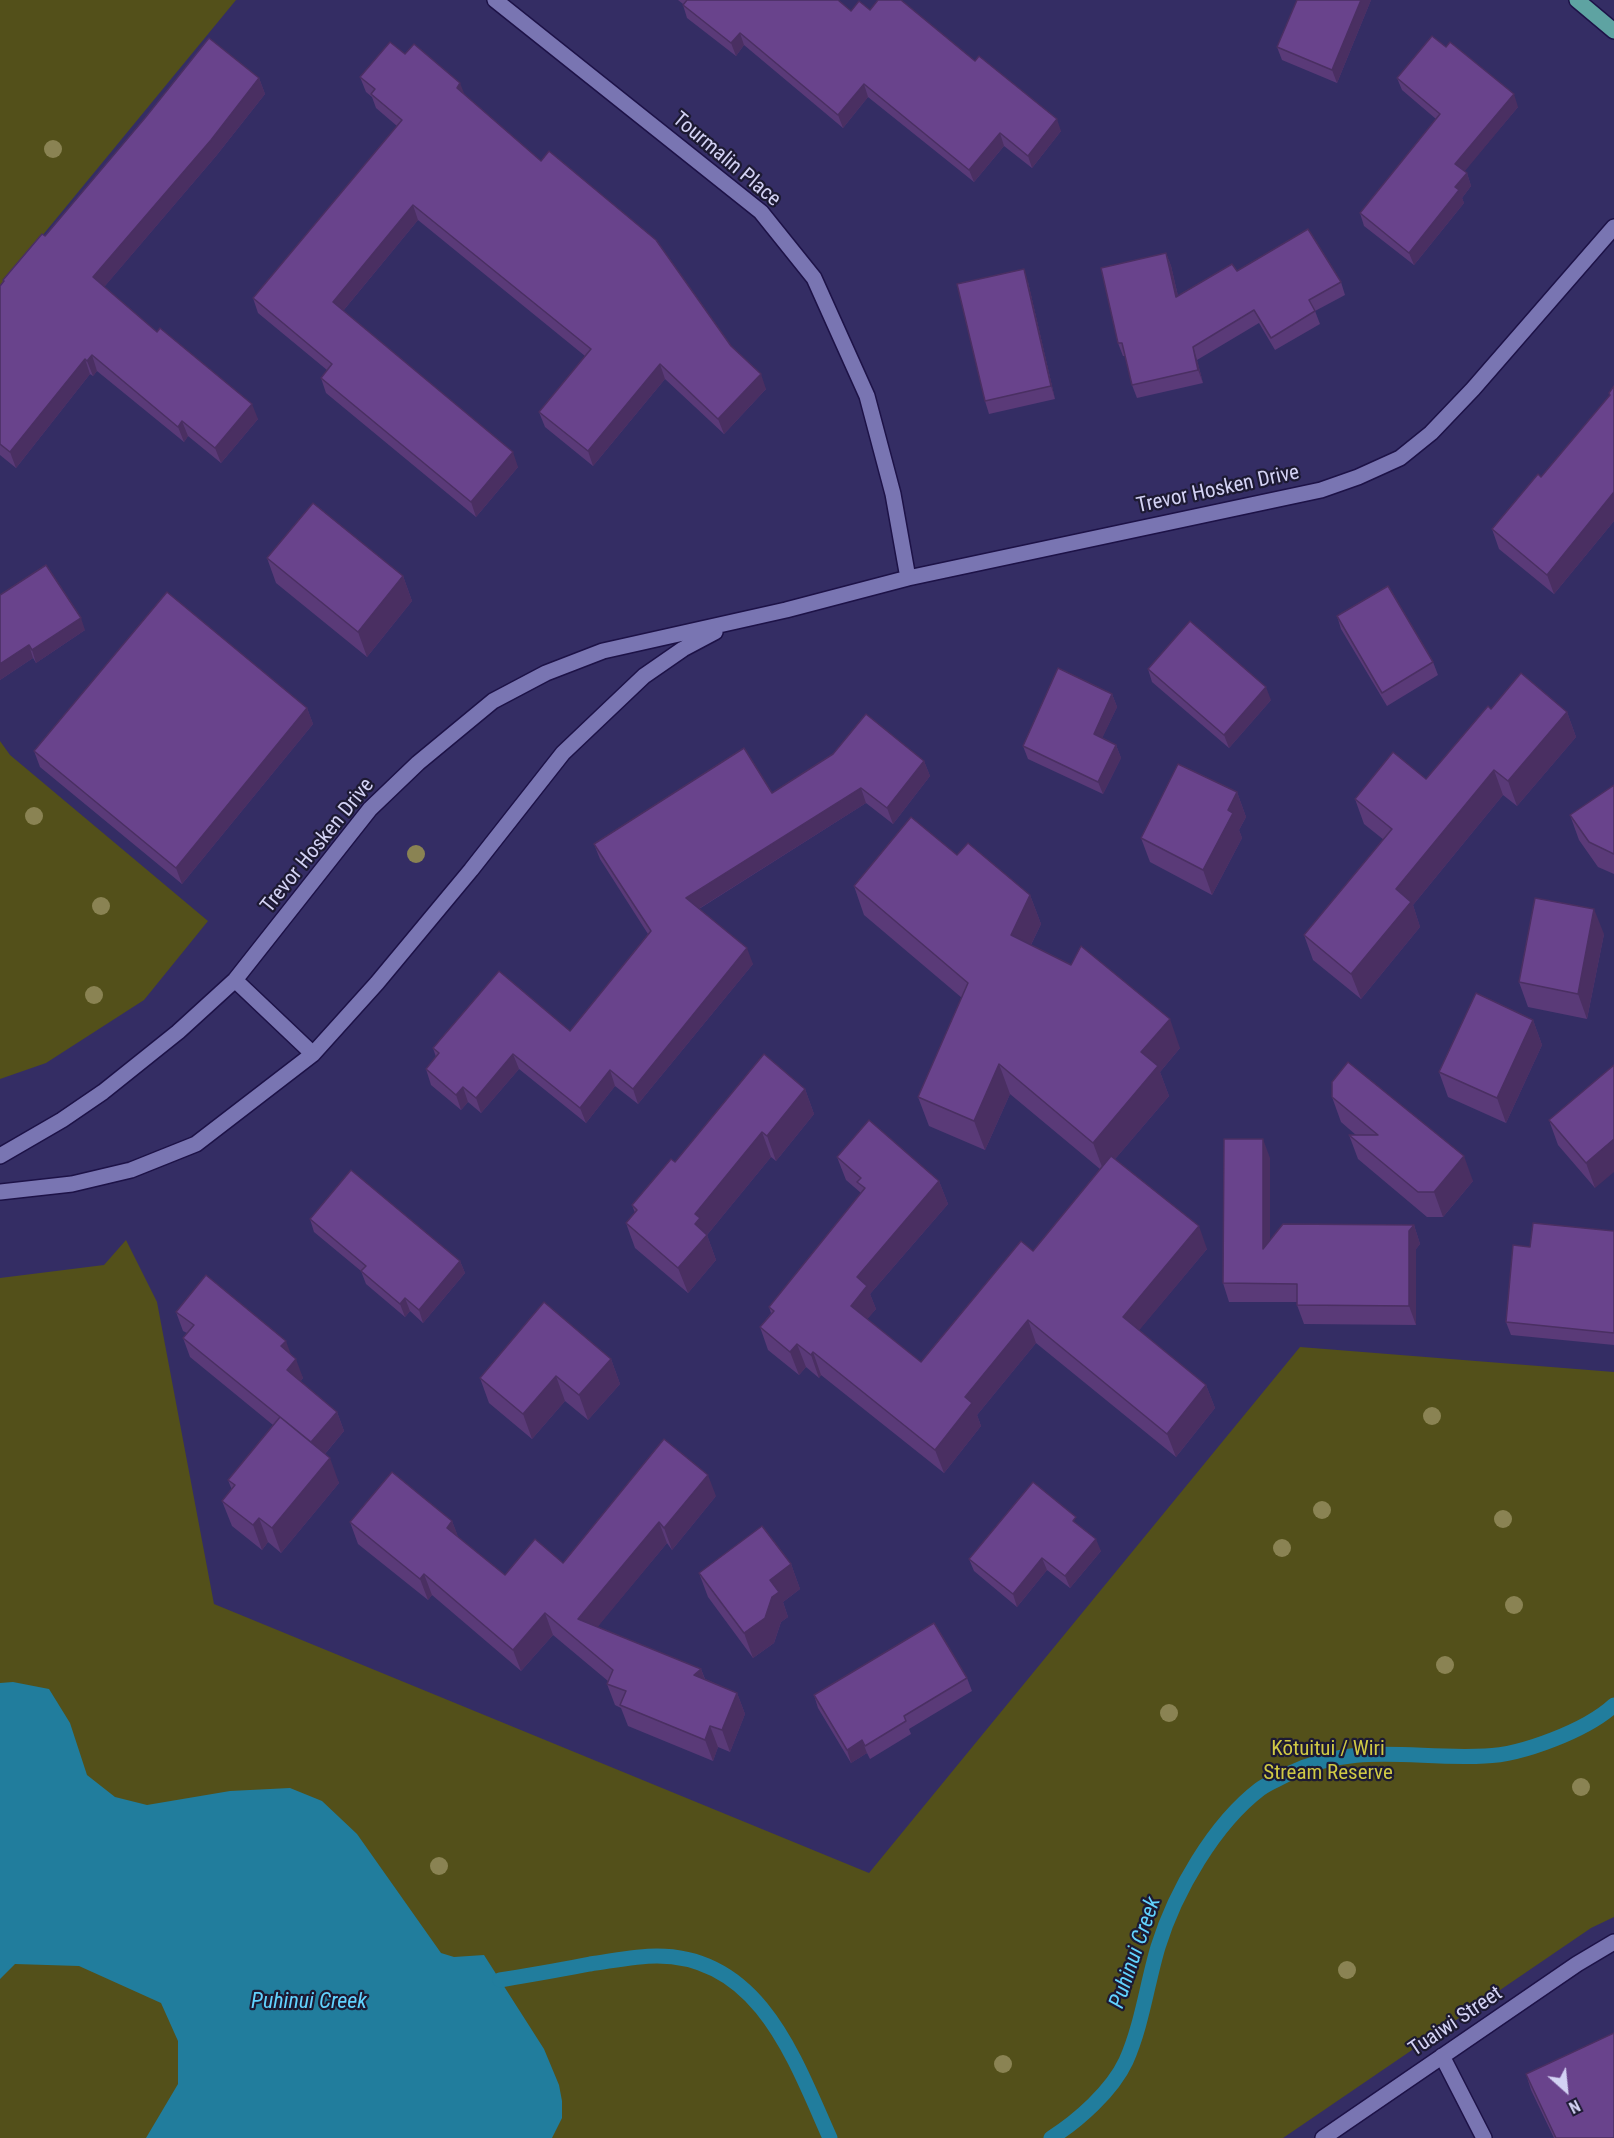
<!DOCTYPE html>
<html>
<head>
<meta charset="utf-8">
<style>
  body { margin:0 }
  #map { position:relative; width:1614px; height:2138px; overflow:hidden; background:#342d64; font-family:"Roboto Condensed",sans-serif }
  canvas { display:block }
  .north { position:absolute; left:1536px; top:2060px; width:60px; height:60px; -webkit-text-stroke:4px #1d1a33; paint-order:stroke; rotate:153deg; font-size:16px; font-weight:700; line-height:24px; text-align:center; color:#d3d2f4 }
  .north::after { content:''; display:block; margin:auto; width:21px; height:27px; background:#d3d2f4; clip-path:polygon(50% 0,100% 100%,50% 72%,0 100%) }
</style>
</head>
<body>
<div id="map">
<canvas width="1614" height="2138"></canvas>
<div class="north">N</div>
</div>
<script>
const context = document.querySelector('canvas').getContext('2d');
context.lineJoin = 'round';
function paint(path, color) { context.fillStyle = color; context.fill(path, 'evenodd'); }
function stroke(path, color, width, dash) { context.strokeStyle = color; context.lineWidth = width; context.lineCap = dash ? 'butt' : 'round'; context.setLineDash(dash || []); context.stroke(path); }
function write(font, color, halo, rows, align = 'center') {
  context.font = font + ' "Roboto Condensed",sans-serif'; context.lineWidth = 4.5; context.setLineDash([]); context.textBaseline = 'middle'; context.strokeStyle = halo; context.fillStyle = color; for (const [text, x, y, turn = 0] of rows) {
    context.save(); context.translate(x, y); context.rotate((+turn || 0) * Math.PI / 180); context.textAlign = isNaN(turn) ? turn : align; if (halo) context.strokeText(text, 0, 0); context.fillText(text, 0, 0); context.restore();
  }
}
const green = new Path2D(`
  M 0,0 L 236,0 L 0,287 Z
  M 0,741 L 10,755 L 208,921 L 144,1000 L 46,1063 L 0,1079 Z
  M 126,1240 L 157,1302 L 214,1604 L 869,1873 L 1300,1347 L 1614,1372 L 1614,1917 L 1591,1928 L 1283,2138 L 0,2138 L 0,1278 L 104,1265 Z`);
const water = new Path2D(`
  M 13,1682 L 49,1689 L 70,1723 L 87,1775 L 115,1797 L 147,1805 L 230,1791 L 290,1788 L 322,1801 L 357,1834 L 441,1953 L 454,1957 L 484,1955 L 544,2049 L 559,2085 L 562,2101 L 562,2118 L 552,2138 L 146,2138 L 178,2084 L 178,2041 L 161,2003 L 79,1966 L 15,1964 L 0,1979 L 0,1683 Z`);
const stream = new Path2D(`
  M 500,1980 C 530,1975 560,1970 590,1964 C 612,1961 635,1956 657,1956 C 760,1956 795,2060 830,2138
  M 1051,2138 C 1078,2121 1112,2091 1126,2061 C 1142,2025 1147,1984 1158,1947 C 1175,1892 1214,1824 1260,1789 C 1268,1783 1279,1779 1288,1774 C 1357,1741 1414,1760 1485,1756 C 1522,1755 1587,1730 1614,1705`);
const minor = new Path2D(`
  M 495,0 L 761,212 L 814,278 L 867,396 L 893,494 L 908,578
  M 235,980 L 313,1054
  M 0,1156 L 62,1120 L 103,1092 L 178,1032 L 235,980 L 370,809 L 418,763 L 493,701 L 546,673 L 603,651 L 786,610 L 908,578 L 1321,490 L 1358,477 L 1400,458 L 1431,433 L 1473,389 L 1614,227
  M 0,1192 L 72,1184 L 131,1170 L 196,1144 L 313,1054 L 377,983 L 471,870 L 563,753 L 644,676 L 683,649 L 715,632
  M 1442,2056 L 1484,2138
  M 1323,2138 L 1577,1964 L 1614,1942`);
const major = new Path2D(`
  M 1577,0 L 1614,31`);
const trees = [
  [53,149],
  [34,816],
  [416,854],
  [101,906],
  [94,995],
  [1432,1416],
  [1322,1510],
  [1503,1519],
  [1282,1548],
  [1514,1605],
  [1445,1665],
  [1169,1713],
  [1581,1787],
  [439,1866],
  [1347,1970],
  [1003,2064]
];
const wall = new Path2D(`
  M 678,0 L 838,0 L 851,11 L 870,10 L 975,61 L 1061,131 L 1032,168 L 1004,146 L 974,182 L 868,97 L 843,128 L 744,45 L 736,56 L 687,18 L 683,5 L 683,4 Z
  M 1297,0 L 1371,0 L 1337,83 L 1282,60 L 1277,47 Z
  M 405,54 L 464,95 L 731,346 L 766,389 L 724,434 L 665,379 L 593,466 L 545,427 L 539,412 L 585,356 L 418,220 L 343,311 L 518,467 L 476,517 L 326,393 L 321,378 L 327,370 L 258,313 L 253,298 L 397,126 L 376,108 L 372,97 L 366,92 L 360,77 Z
  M 259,78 L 265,94 L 216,156 L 104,287 L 258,419 L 221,463 L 188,436 L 184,442 L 97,371 L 93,376 L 90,374 L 16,468 L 0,455 L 0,286 L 3,281 L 3,280 L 45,236 Z
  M 1397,78 L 1518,107 L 1464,171 L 1467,173 L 1471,186 L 1462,198 L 1464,203 L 1414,265 L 1364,226 L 1360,213 L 1436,119 L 1402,90 Z
  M 1166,253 L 1171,266 L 1178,296 L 1237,271 L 1341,282 L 1345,295 L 1315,311 L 1320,324 L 1275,350 L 1259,323 L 1197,360 L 1203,383 L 1137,398 L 1132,385 L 1125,356 L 1123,356 L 1118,343 Z
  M 1028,282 L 1055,399 L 989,414 L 985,401 Z
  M 1614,386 L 1614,521 L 1554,594 L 1499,549 L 1492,529 L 1541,477 L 1610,396 L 1609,393 Z
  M 267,558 L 403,576 L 412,601 L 367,657 L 276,583 Z
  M 0,595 L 85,630 L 36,663 L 33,658 L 0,680 Z
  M 1337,616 L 1433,662 L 1438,675 L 1387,706 L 1341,629 Z
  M 1148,669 L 1271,700 L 1229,748 L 1152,682 Z
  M 1112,694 L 1117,707 L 1102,738 L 1116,745 L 1121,758 L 1103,794 L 1028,759 L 1023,746 Z
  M 307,708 L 313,724 L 182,884 L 40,767 L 34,751 Z
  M 1491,709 L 1567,712 L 1576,737 L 1517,806 L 1503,795 L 1413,905 L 1420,927 L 1361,999 L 1313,960 L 1304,935 L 1384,840 L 1364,824 L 1355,799 L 1426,779 Z
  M 924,761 L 930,776 L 893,824 L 866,803 L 699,909 L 753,964 L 638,1104 L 615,1086 L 586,1123 L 519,1069 L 481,1113 L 468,1102 L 461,1110 L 431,1085 L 426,1069 L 436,1057 L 433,1048 L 570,1031 L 648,934 L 600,859 L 594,844 L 772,793 Z
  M 1614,785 L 1614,874 L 1598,867 L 1579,840 L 1570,815 Z
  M 1237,792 L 1246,817 L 1239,830 L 1242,838 L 1212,895 L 1150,862 L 1141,838 Z
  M 957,855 L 1030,895 L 1041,924 L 1031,945 L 1180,1048 L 1160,1072 L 1169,1096 L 1115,1159 L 1207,1249 L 1139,1330 L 1206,1385 L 1215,1408 L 1176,1457 L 1036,1343 L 977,1415 L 981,1426 L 944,1473 L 821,1375 L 819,1378 L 806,1367 L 799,1375 L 768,1350 L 760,1327 L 771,1313 L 769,1307 L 861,1193 L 846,1180 L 837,1157 L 939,1181 L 948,1204 L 870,1294 L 876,1309 L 867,1319 L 921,1362 L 1033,1251 L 1100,1169 L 1010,1094 L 985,1150 L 929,1126 L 918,1097 L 962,998 L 864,915 L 854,886 Z
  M 1604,934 L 1587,1019 L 1528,1007 L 1519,982 Z
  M 1533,1020 L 1542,1045 L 1506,1123 L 1448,1097 L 1439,1072 Z
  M 1614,1065 L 1595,1188 L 1558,1145 L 1549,1120 Z
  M 805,1089 L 814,1114 L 776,1161 L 771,1157 L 707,1235 L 716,1260 L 688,1293 L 635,1248 L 626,1223 L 635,1213 L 632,1205 L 675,1162 Z
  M 1332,1097 L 1473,1181 L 1443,1217 L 1427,1217 L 1358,1159 L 1349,1135 L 1356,1135 L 1341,1122 Z
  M 1270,1158 L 1270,1241 L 1414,1225 L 1420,1244 L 1416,1249 L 1416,1325 L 1304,1324 L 1297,1305 L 1297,1302 L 1229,1302 L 1223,1283 Z
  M 310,1219 L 460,1261 L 465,1273 L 423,1323 L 410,1311 L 405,1317 L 366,1284 L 361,1271 L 314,1232 Z
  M 1614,1231 L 1614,1345 L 1511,1335 L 1506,1322 L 1530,1247 Z
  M 176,1312 L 291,1354 L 303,1378 L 300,1382 L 337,1412 L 344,1431 L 325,1454 L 339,1483 L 281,1553 L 268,1542 L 262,1550 L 232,1526 L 222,1501 L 232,1490 L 228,1480 L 273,1425 L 190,1357 L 183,1338 L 187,1333 L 183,1331 Z
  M 611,1359 L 620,1384 L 588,1420 L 565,1401 L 532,1439 L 489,1403 L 480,1378 Z
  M 716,1496 L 672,1550 L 667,1543 L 597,1627 L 701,1669 L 705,1679 L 737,1693 L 745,1714 L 730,1752 L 718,1747 L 713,1761 L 628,1726 L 621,1708 L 615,1705 L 607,1684 L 608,1681 L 553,1635 L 521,1671 L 432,1595 L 428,1600 L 358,1544 L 350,1522 L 452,1521 L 458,1537 L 505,1575 L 563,1563 Z
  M 1079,1525 L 1101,1551 L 1070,1588 L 1047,1570 L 1017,1607 L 974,1571 L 969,1559 Z
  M 791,1564 L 800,1589 L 783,1602 L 788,1617 L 781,1622 L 774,1643 L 753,1658 L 708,1597 L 699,1573 Z
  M 967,1678 L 972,1691 L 909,1729 L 911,1734 L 870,1759 L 867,1753 L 851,1763 L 818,1708 L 814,1695 Z
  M 1526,2074 L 1614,2138 L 1554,2138 L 1531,2090 Z`);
const shadedWall = new Path2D(`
  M 1361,0 L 1371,0 L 1337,83 L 1332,70 Z
  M 740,33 L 744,45 L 736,56 L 731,43 Z
  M 259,78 L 265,94 L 216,156 L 99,293 L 93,277 Z
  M 460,83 L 466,98 L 457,88 Z
  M 864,84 L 868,97 L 843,128 L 838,115 Z
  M 1514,94 L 1518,107 L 1460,177 L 1455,164 Z
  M 1057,119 L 1061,131 L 1032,168 L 1028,156 Z
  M 1000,133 L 1004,146 L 974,182 L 969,170 Z
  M 1467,173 L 1471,186 L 1462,198 L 1464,203 L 1414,265 L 1409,253 L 1455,187 Z
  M 413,205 L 418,220 L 338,317 L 333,302 Z
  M 1166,253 L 1171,266 L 1181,309 L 1176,297 Z
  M 1024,269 L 1028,282 L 1055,399 L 1051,386 Z
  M 1193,347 L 1197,360 L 1203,383 L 1198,370 Z
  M 92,355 L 97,371 L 93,376 L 87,361 Z
  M 85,359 L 90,374 L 16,468 L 10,452 Z
  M 660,364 L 665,379 L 593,466 L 588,451 Z
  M 761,374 L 766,389 L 724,434 L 718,419 Z
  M 252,404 L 258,419 L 221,463 L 215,448 Z
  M 182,421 L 188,436 L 184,442 L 178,427 Z
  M 513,452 L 518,467 L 476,517 L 471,502 Z
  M 1614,492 L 1614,521 L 1554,594 L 1547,575 Z
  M 403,576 L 412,601 L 367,657 L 358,632 Z
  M 81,618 L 85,630 L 36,663 L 32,650 Z
  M 29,645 L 33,658 L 0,680 L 0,664 Z
  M 1266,687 L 1271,700 L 1229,748 L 1224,735 Z
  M 1112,694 L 1117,707 L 1098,747 L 1094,734 Z
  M 307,708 L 313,724 L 182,884 L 176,868 Z
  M 1567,712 L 1576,737 L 1517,806 L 1508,781 Z
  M 1116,745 L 1121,758 L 1103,794 L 1098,782 Z
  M 924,761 L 930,776 L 893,824 L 887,808 Z
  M 1494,770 L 1503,795 L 1413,905 L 1420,927 L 1361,999 L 1351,974 L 1396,889 Z
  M 861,788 L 866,803 L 692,913 L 686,898 Z
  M 1237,792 L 1246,817 L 1239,830 L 1242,838 L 1212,895 L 1203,870 L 1228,810 Z
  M 1030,895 L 1041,924 L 1021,965 L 1011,935 Z
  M 1594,909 L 1604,934 L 1587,1019 L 1578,994 Z
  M 747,948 L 753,964 L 638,1104 L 633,1089 Z
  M 1170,1019 L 1180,1048 L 1160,1072 L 1169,1096 L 1104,1172 L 1093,1143 L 1141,1052 Z
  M 1533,1020 L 1542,1045 L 1506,1123 L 1497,1098 Z
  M 513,1054 L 519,1069 L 481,1113 L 476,1098 Z
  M 999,1064 L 1010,1094 L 985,1150 L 974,1121 Z
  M 610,1070 L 615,1086 L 586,1123 L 580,1108 Z
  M 463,1087 L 468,1102 L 461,1110 L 456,1095 Z
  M 805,1089 L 814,1114 L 776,1161 L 767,1136 Z
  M 762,1132 L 771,1157 L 707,1235 L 716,1260 L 688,1293 L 678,1268 L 695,1224 L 695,1214 Z
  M 1263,1139 L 1270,1158 L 1270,1268 L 1263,1249 Z
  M 1614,1139 L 1614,1172 L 1595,1188 L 1586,1163 Z
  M 1464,1156 L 1473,1181 L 1443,1217 L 1434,1192 Z
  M 939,1181 L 948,1204 L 870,1294 L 876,1309 L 859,1329 L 851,1306 L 857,1277 Z
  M 1414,1225 L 1420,1244 L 1416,1249 L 1416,1325 L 1409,1306 L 1409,1231 Z
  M 1199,1226 L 1207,1249 L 1131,1340 L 1123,1317 Z
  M 460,1261 L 465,1273 L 423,1323 L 419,1310 Z
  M 405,1298 L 410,1311 L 405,1317 L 400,1304 Z
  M 1028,1320 L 1036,1343 L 977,1415 L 981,1426 L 944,1473 L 935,1450 L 965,1397 Z
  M 286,1341 L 293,1360 L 281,1346 Z
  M 797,1344 L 806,1367 L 799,1375 L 790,1352 Z
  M 813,1352 L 821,1375 L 819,1378 L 811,1355 Z
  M 296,1359 L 303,1378 L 294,1390 L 287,1370 Z
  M 611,1359 L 620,1384 L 588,1420 L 579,1395 Z
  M 556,1376 L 565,1401 L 532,1439 L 523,1414 Z
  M 1206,1385 L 1215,1408 L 1176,1457 L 1167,1434 Z
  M 337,1412 L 344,1431 L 318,1462 L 311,1442 Z
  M 330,1458 L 339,1483 L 281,1553 L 272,1528 Z
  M 708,1475 L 716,1496 L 672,1550 L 664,1528 Z
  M 259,1518 L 268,1542 L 262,1550 L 253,1525 Z
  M 452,1521 L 460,1542 L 447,1528 Z
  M 659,1522 L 667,1543 L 586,1641 L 578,1619 Z
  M 1096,1539 L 1101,1551 L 1070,1588 L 1065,1576 Z
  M 1042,1558 L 1047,1570 L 1017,1607 L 1013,1594 Z
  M 791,1564 L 800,1589 L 783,1602 L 788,1617 L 781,1622 L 774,1643 L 753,1658 L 744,1633 L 770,1580 Z
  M 424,1574 L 432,1595 L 428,1600 L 420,1579 Z
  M 545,1613 L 553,1635 L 521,1671 L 513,1650 Z
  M 701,1669 L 709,1691 L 694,1675 Z
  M 737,1693 L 745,1714 L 730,1752 L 722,1730 Z
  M 710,1726 L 718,1747 L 713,1761 L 705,1740 Z
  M 862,1740 L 867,1753 L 851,1763 L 847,1750 Z`);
const building = new Path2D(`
  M 687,0 L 838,0 L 851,11 L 859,1 L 870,10 L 878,0 L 901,0 L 975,61 L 979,56 L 1057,119 L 1028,156 L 1000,133 L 969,170 L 864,84 L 838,115 L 740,33 L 731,43 L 683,5 Z
  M 1297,0 L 1361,0 L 1332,70 L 1277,47 Z
  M 1432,36 L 1446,47 L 1450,42 L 1514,94 L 1455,164 L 1467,173 L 1455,187 L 1459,190 L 1409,253 L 1360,213 L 1440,114 L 1397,78 Z
  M 209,38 L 259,78 L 211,140 L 93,277 L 157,332 L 160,328 L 252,404 L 215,448 L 182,421 L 178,427 L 92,355 L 87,361 L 85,359 L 10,452 L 0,444 L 0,286 L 4,281 L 3,280 L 42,234 L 45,236 L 145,118 Z
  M 390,42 L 405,54 L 414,44 L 460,83 L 457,88 L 541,161 L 549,151 L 656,240 L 731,346 L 761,374 L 718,419 L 660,364 L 588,451 L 539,412 L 591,349 L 413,205 L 333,302 L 513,452 L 471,502 L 321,378 L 332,364 L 253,298 L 402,120 L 371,94 L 375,89 L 360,77 Z
  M 1308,229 L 1341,282 L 1309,300 L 1315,311 L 1271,338 L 1254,310 L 1193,347 L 1198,370 L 1132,385 L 1122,343 L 1118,343 L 1101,268 L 1166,253 L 1176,297 L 1232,264 L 1237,271 Z
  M 1024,269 L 1051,386 L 985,401 L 957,284 Z
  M 1614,386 L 1614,492 L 1547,575 L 1492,529 L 1538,474 L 1541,477 L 1610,395 L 1609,393 Z
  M 313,503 L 403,576 L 358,632 L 267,558 Z
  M 46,565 L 81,618 L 32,650 L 29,645 L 0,664 L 0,595 Z
  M 1388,586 L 1433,662 L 1382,693 L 1337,616 Z
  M 167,592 L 307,708 L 176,868 L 34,751 Z
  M 1190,621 L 1266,687 L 1224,735 L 1148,669 Z
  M 1058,668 L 1112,694 L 1094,734 L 1116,745 L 1098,782 L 1023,746 Z
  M 1521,673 L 1567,712 L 1508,781 L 1494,770 L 1396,889 L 1411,902 L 1351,974 L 1304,935 L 1392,829 L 1355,799 L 1393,752 L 1426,779 L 1488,706 L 1491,709 Z
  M 866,714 L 924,761 L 887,808 L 861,788 L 686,898 L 747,948 L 633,1089 L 610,1070 L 580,1108 L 513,1054 L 476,1098 L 463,1087 L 456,1095 L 426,1069 L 439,1053 L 433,1048 L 499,971 L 570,1031 L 651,931 L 594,844 L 744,748 L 772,793 L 833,754 Z
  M 1178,764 L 1237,792 L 1228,810 L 1233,813 L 1203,870 L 1141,838 Z
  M 1614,785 L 1614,854 L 1589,842 L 1570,815 Z
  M 911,817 L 957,855 L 968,843 L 1030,895 L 1011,935 L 1071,965 L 1081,946 L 1170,1019 L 1141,1052 L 1158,1066 L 1093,1143 L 999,1064 L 974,1121 L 918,1097 L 968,983 L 854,886 Z
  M 1535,898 L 1594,909 L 1578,994 L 1519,982 Z
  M 1476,993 L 1533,1020 L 1497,1098 L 1439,1072 Z
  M 764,1054 L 805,1089 L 767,1136 L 762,1132 L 695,1214 L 700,1218 L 695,1224 L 707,1235 L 678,1268 L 626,1223 L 637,1210 L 632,1205 L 671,1159 L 675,1162 Z
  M 1348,1062 L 1464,1156 L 1434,1192 L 1418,1192 L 1349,1135 L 1378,1135 L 1332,1097 L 1332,1082 Z
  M 1614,1065 L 1614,1139 L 1586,1163 L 1549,1120 Z
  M 869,1120 L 939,1181 L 857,1277 L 867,1286 L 851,1306 L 921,1362 L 1021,1241 L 1033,1251 L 1111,1156 L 1199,1226 L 1123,1317 L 1206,1385 L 1167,1434 L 1028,1320 L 965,1397 L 972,1403 L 935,1450 L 813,1352 L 811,1355 L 797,1344 L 790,1352 L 760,1327 L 774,1311 L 769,1307 L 865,1188 L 857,1182 L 861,1178 L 837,1157 Z
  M 1224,1139 L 1263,1139 L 1263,1249 L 1283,1224 L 1414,1225 L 1409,1231 L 1409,1306 L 1297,1305 L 1297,1284 L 1223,1283 Z
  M 351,1170 L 460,1261 L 419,1310 L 405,1298 L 400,1304 L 361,1271 L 366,1266 L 310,1219 Z
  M 1533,1223 L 1614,1231 L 1614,1333 L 1506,1322 L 1513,1245 L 1530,1247 Z
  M 206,1275 L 286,1341 L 281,1346 L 296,1359 L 287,1370 L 337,1412 L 311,1442 L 183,1338 L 194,1325 L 176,1312 Z
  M 544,1302 L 611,1359 L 579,1395 L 556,1376 L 523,1414 L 480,1378 Z
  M 280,1417 L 330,1458 L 272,1528 L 259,1518 L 253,1525 L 222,1501 L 235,1485 L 228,1480 Z
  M 664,1439 L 708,1475 L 664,1528 L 659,1522 L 578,1619 L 701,1669 L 694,1675 L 737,1693 L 722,1730 L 710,1726 L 705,1740 L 620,1705 L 626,1691 L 607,1684 L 613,1670 L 545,1613 L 513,1650 L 424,1574 L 420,1579 L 350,1522 L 392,1472 L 452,1521 L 447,1528 L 505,1575 L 535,1539 L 563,1563 Z
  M 1033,1482 L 1076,1517 L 1073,1521 L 1096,1539 L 1065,1576 L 1042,1558 L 1013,1594 L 969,1559 Z
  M 762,1526 L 791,1564 L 770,1580 L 779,1592 L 772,1597 L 765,1618 L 744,1633 L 699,1573 Z
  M 934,1623 L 967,1678 L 904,1716 L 906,1721 L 865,1746 L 862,1740 L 847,1750 L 814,1695 Z
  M 1614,2033 L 1614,2138 L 1556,2138 L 1526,2074 Z`);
const streetNames = [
  ["Tourmalin Place",726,160,40],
  ["Trevor Hosken Drive",1218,490,-12],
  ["Trevor Hosken Drive",318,846,-51],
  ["Tuaiwi Street",1456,2022,-34]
];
const parkNames = [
  ["Kōtuitui / Wiri",1328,1750],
  ["Stream Reserve",1328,1774]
];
const waterNames = [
  ["Puhinui Creek",1136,1953,-71],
  ["Puhinui Creek",309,2002]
];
paint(green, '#53501a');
paint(water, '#217d9d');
stroke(stream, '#217d9d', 15);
stroke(minor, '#1d1247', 18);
stroke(major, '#1d1247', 18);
stroke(minor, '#7975b2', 15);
stroke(major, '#5ea3a2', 15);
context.fillStyle = '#8a8353';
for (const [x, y] of trees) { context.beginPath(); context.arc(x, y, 9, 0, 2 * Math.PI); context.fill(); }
paint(wall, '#5a3a78');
paint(shadedWall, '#4a2f62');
paint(building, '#69438c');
stroke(building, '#4a2f62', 1.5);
write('21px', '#d3d2f4', '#1d1a33', streetNames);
write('21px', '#d0c945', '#1d1a33', parkNames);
write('italic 22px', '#62d3ff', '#1d1a33', waterNames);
</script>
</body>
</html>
